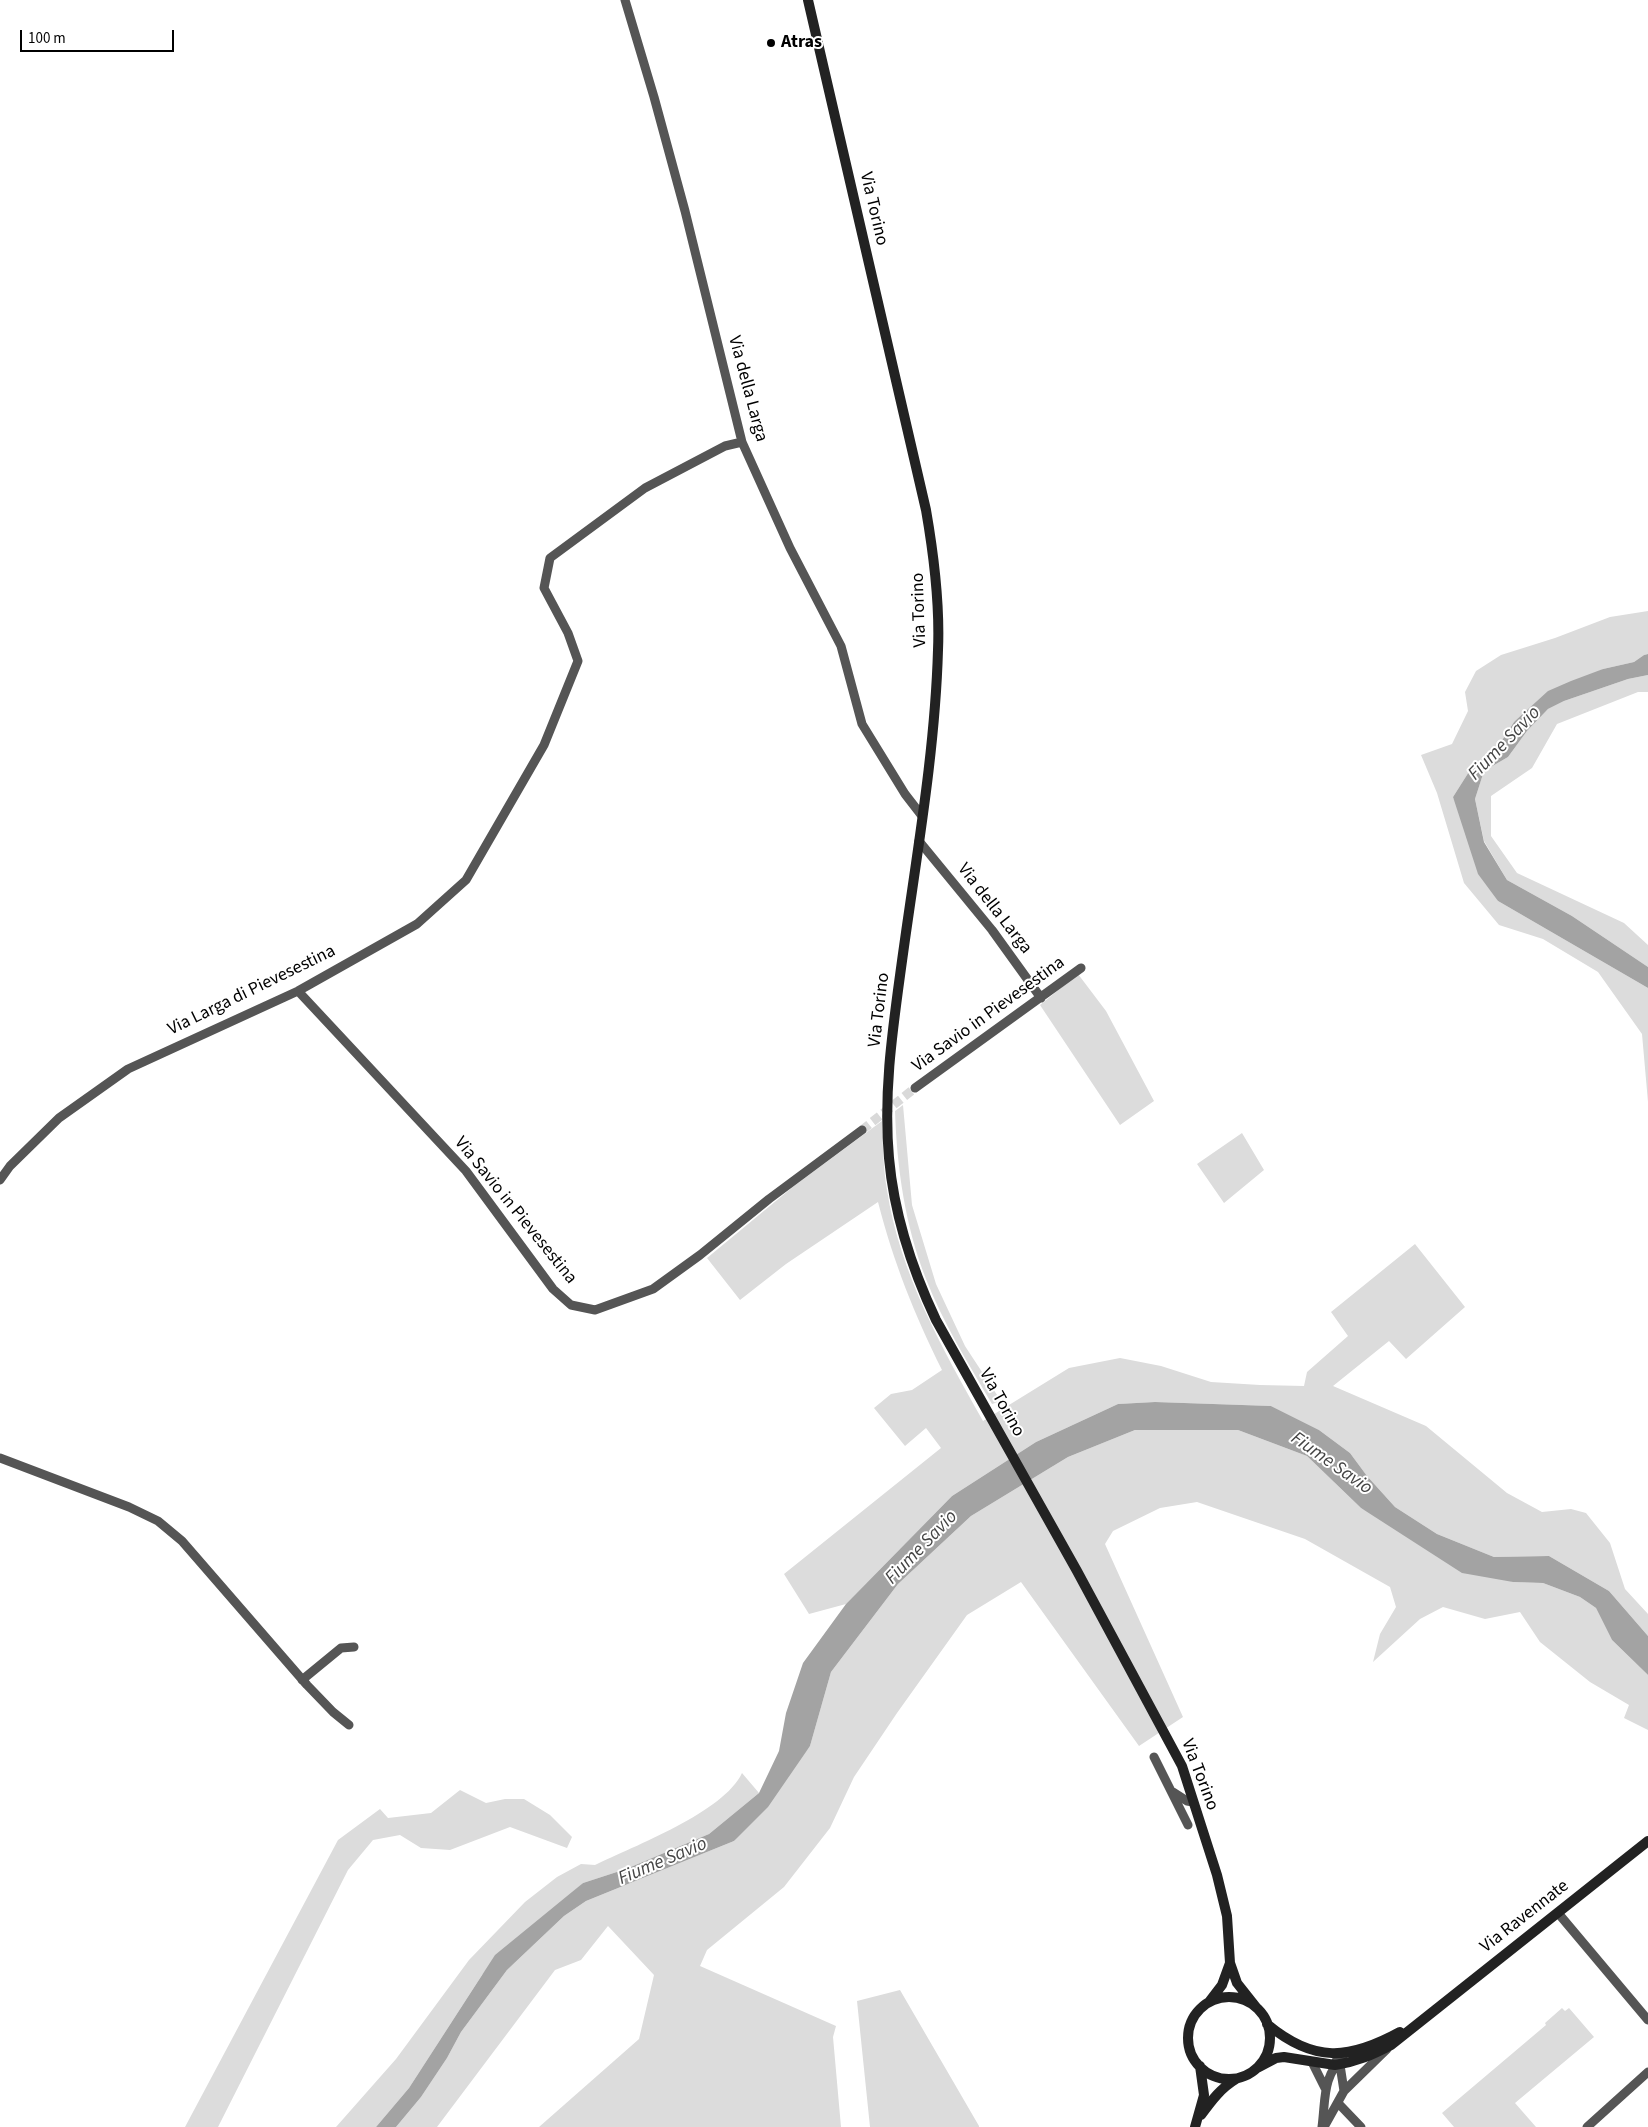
<!DOCTYPE html>
<html>
<head>
<meta charset="utf-8">
<style>
  body { margin:0 }
  #map { position:relative; width:1648px; height:2127px; overflow:hidden; background:#fff; font-family:"Source Sans 3",sans-serif }
  canvas { display:block }
  .scale { position:absolute; left:20px; top:30px; width:154px; height:22px; box-sizing:border-box; border:2px solid #000; border-top:0; padding-left:6px; font-size:15px; line-height:18px; white-space:nowrap; color:#000; -webkit-text-stroke:4px #fff; paint-order:stroke }
</style>
</head>
<body>
<div id="map">
<canvas width="1648" height="2127"></canvas>
<div class="scale">100 m</div>
</div>
<script>
const context = document.querySelector('canvas').getContext('2d');
context.lineJoin = 'round';
function paint(path, color) { context.fillStyle = color; context.fill(path, 'evenodd'); }
function stroke(path, color, width, dash) { context.strokeStyle = color; context.lineWidth = width; context.lineCap = dash ? 'butt' : 'round'; context.setLineDash(dash || []); context.stroke(path); }
function write(font, color, halo, rows, align = 'center') {
  context.font = font + ' "Source Sans 3",sans-serif'; context.lineWidth = 4; context.setLineDash([]); context.textBaseline = 'middle'; context.strokeStyle = halo; context.fillStyle = color; for (const [text, x, y, turn = 0] of rows) {
    context.save(); context.translate(x, y); context.rotate((+turn || 0) * Math.PI / 180); context.textAlign = isNaN(turn) ? turn : align; if (halo) context.strokeText(text, 0, 0); context.fillText(text, 0, 0); context.restore();
  }
}
const green = new Path2D(`
  M 1648,611 L 1648,654 L 1644,655 L 1634,662 L 1603,669 L 1514,722 L 1497,748 L 1472,767 L 1453,797 L 1498,901 L 1648,988 L 1648,1102 L 1642,1034 L 1598,972 L 1543,939 L 1499,925 L 1464,883 L 1437,793 L 1421,755 L 1452,744 L 1468,711 L 1465,692 L 1476,671 L 1501,655 L 1555,638 L 1610,617 Z
  M 1648,675 L 1648,692 L 1638,692 L 1557,724 L 1532,768 L 1491,796 L 1491,836 L 1517,873 L 1624,923 L 1648,945 L 1648,967 L 1572,916 L 1507,880 L 1484,841 L 1475,799 L 1484,771 L 1508,757 L 1527,731 L 1548,709 L 1564,701 L 1628,679 Z
  M 1078,974 L 1106,1011 L 1154,1101 L 1120,1125 L 1040,1005 Z
  M 903,1105 L 912,1205 L 936,1284 L 965,1346 L 1001,1401 L 992,1404 C 968,1363 943,1323 926,1279 C 905,1225 897,1169 895,1111 Z
  M 882,1121 C 883,1144 883,1167 887,1190 C 900,1274 942,1348 983,1421 L 1069,1368 L 1120,1358 L 1161,1366 L 1211,1382 L 1260,1385 L 1304,1386 L 1307,1372 L 1348,1336 L 1331,1312 L 1415,1244 L 1465,1307 L 1406,1359 L 1389,1341 L 1333,1386 L 1426,1426 L 1507,1493 L 1542,1512 L 1571,1509 L 1586,1513 L 1610,1543 L 1625,1589 L 1648,1614 L 1648,1636 L 1609,1591 L 1549,1556 L 1494,1557 L 1437,1534 L 1395,1507 L 1367,1476 L 1350,1453 L 1319,1430 L 1271,1406 L 1155,1402 L 1118,1404 L 1036,1442 L 952,1496 L 846,1604 L 809,1614 L 784,1574 L 941,1448 L 926,1428 L 905,1446 L 874,1408 L 891,1394 L 912,1390 L 942,1370 C 914,1313 894,1264 878,1202 L 786,1264 L 740,1300 L 707,1258 L 794,1186 Z
  M 1242,1133 L 1264,1170 L 1224,1203 L 1197,1164 Z
  M 1135,1430 L 1238,1430 L 1307,1456 L 1361,1508 L 1513,1582 L 1543,1583 L 1580,1597 L 1596,1608 L 1612,1640 L 1648,1675 L 1648,1730 L 1624,1718 L 1629,1705 L 1590,1682 L 1540,1642 L 1520,1612 L 1485,1619 L 1443,1607 L 1420,1619 L 1373,1662 L 1380,1634 L 1396,1607 L 1390,1587 L 1305,1539 L 1197,1502 L 1160,1508 L 1113,1531 L 1105,1544 L 1183,1717 L 1139,1746 L 1021,1582 L 967,1615 L 897,1713 L 854,1777 L 830,1828 L 784,1887 L 707,1950 L 700,1966 L 836,2026 L 833,2037 L 841,2127 L 539,2127 L 639,2039 L 654,1975 L 608,1926 L 581,1960 L 555,1970 L 437,2127 L 396,2127 L 421,2097 L 447,2058 L 461,2032 L 507,1970 L 564,1916 L 586,1901 L 734,1841 L 810,1746 L 831,1672 L 898,1584 L 971,1516 L 1068,1457 Z
  M 742,1773 L 759,1793 L 709,1834 L 626,1869 L 583,1883 L 554,1909 L 482,1975 L 409,2088 L 376,2127 L 336,2127 L 396,2059 L 469,1960 L 525,1902 L 557,1877 L 581,1864 L 595,1865 C 634,1846 724,1812 742,1773 Z
  M 460,1790 L 486,1803 L 505,1799 L 524,1799 L 550,1815 L 572,1837 L 567,1848 L 510,1827 L 450,1850 L 421,1848 L 400,1835 L 373,1840 L 348,1870 L 218,2127 L 185,2127 L 338,1840 L 380,1809 L 388,1818 L 431,1813 Z
  M 900,1990 L 979,2126 L 979,2127 L 870,2127 L 857,2001 Z
  M 1562,2008 L 1565,2011 L 1569,2008 L 1594,2037 L 1515,2103 L 1536,2127 L 1454,2127 L 1442,2113 L 1546,2025 L 1545,2023 Z`);
const water = new Path2D(`
  M 1648,654 L 1648,675 L 1628,679 L 1564,701 L 1548,709 L 1527,731 L 1508,757 L 1484,771 L 1475,799 L 1484,842 L 1507,880 L 1572,916 L 1648,967 L 1648,988 L 1498,901 L 1478,874 L 1453,797 L 1472,767 L 1497,748 L 1514,722 L 1548,691 L 1571,681 L 1603,669 L 1634,662 L 1644,655 Z
  M 1155,1402 L 1271,1406 L 1319,1430 L 1350,1453 L 1367,1476 L 1395,1507 L 1437,1534 L 1494,1557 L 1549,1556 L 1609,1591 L 1648,1636 L 1648,1675 L 1612,1640 L 1596,1608 L 1580,1597 L 1543,1583 L 1513,1582 L 1462,1573 L 1361,1508 L 1307,1456 L 1238,1430 L 1135,1430 L 1068,1457 L 971,1516 L 898,1584 L 831,1672 L 810,1746 L 768,1807 L 734,1841 L 586,1901 L 564,1916 L 507,1970 L 461,2032 L 447,2058 L 421,2097 L 396,2127 L 376,2127 L 409,2088 L 495,1955 L 583,1883 L 626,1869 L 709,1834 L 759,1793 L 779,1751 L 786,1713 L 803,1663 L 846,1604 L 952,1496 L 1036,1442 L 1118,1404 Z`);
const streetTunnel = new Path2D(`
  M 862,1130 L 915,1088`);
const street = new Path2D(`
  M 625,0 L 654,97 L 685,211 L 742,442 L 790,548 L 841,646 L 862,724 L 905,794 L 922,816
  M 919,841 L 992,930 L 1041,998
  M 298,991 L 466,1171 L 553,1289 L 571,1305 L 595,1310 L 653,1289 L 700,1255 L 769,1199 L 862,1130
  M 915,1088 L 1081,968
  M 0,1180 L 10,1166 L 59,1118 L 128,1069 L 298,991 L 417,924 L 466,880 L 544,745 L 578,661 L 568,633 L 544,588 L 550,558 L 645,488 L 725,446 L 742,442
  M 0,1458 L 129,1507 L 158,1521 L 182,1541 L 307,1685 L 333,1712 L 349,1725
  M 302,1680 L 341,1648 L 354,1647
  M 1154,1757 L 1188,1825
  M 1173,1792 L 1187,1801 L 1193,1802
  M 1558,1913 L 1648,2020
  M 1336,2061 L 1340,2065 L 1344,2091
  M 1312,2062 L 1325,2088
  M 1338,2103 L 1361,2127
  M 1322,2127 C 1326,2095 1322,2079 1345,2053
  M 1324,2127 L 1344,2091 L 1387,2049
  M 1587,2127 L 1648,2072`);
const secondary = new Path2D(`
  M 808,0 L 926,510 C 934,556 940,603 938,650 C 935,754 916,858 902,961 C 893,1027 883,1092 889,1158 C 894,1214 912,1269 936,1320 L 1077,1571 L 1182,1766 L 1217,1875 L 1227,1916 L 1230,1963 L 1237,1983 L 1256,2007
  M1188 2038a41 41 0 1 1 82 0a41 41 0 1 1-82 0Z
  M 1209,2002 L 1222,1985 L 1230,1963
  M 1267,2024 C 1314,2063 1349,2060 1400,2032
  M 1257,2068 L 1276,2058 L 1284,2057 L 1335,2065 C 1356,2062 1372,2055 1391,2045 L 1648,1841
  M 1201,2115 C 1212,2100 1221,2088 1236,2079
  M 1195,2127 L 1204,2095 L 1200,2066`);
const markers = [
  [771,43,5,"#000"]
];
const poiNames = [
  ["Atras",781,43]
];
const streetNames = [
  ["Via Torino",873,209,77],
  ["Via della Larga",747,389,75],
  ["Via Torino",920,610,-92],
  ["Via della Larga",994,909,52],
  ["Via Larga di Pievesestina",252,991,-26],
  ["Via Torino",880,1010,-83],
  ["Via Savio in Pievesestina",989,1015,-36],
  ["Via Savio in Pievesestina",515,1211,51],
  ["Via Torino",1001,1403,61],
  ["Via Torino",1199,1775,69],
  ["Via Ravennate",1525,1917,-38]
];
const waterNames = [
  ["Fiume Savio",1505,744,-46],
  ["Fiume Savio",1331,1464,35],
  ["Fiume Savio",922,1548,-46],
  ["Fiume Savio",663,1862,-23]
];
paint(green, '#dcdcdc');
paint(water, '#a3a3a3');
stroke(streetTunnel, '#d9d9d9', 9, [9, 4.5]);
stroke(street, '#555', 9);
stroke(secondary, '#222', 10);
for (const [x, y, r, color] of markers) { const dot = new Path2D(); dot.arc(x, y, r, 0, 2 * Math.PI); context.fillStyle = color; context.fill(dot); stroke(dot, '#fff', 2); }
write('bold 18px', '#000', '#fff', poiNames, 'left');
write('18px', '#000', '#fff', streetNames);
write('italic 19px', '#444', '#fff', waterNames);
</script>
</body>
</html>
